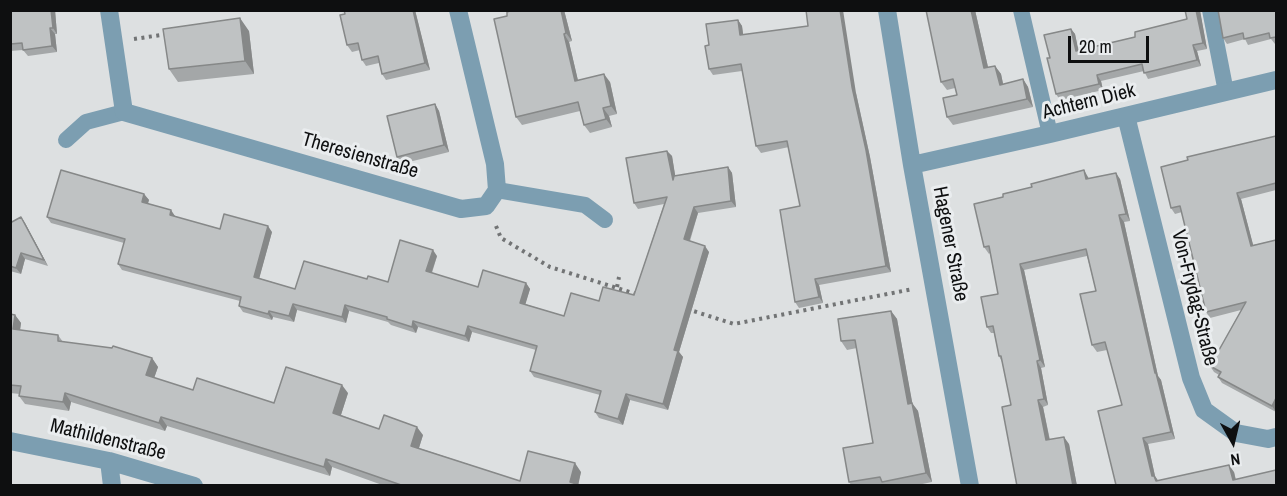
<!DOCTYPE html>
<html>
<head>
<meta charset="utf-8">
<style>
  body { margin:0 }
  #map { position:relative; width:1287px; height:496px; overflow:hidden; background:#dde0e1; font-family:"Archivo Narrow",sans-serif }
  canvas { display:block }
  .frame { position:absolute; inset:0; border:12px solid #0e0f10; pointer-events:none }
  .north { position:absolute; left:1203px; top:412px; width:60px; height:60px; -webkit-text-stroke:4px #eaedef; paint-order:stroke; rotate:172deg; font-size:16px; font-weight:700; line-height:24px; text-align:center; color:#0e0f10 }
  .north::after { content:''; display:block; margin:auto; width:21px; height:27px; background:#0e0f10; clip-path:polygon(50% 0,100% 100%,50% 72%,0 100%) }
  .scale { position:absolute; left:1068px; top:36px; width:81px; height:27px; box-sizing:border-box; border:3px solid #0e0f10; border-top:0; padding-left:8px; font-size:18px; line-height:21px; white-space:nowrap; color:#0e0f10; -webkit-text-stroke:4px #eaedef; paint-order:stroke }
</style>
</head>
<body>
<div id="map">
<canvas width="1287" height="496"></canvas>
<div class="frame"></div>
<div class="north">N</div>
<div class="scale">20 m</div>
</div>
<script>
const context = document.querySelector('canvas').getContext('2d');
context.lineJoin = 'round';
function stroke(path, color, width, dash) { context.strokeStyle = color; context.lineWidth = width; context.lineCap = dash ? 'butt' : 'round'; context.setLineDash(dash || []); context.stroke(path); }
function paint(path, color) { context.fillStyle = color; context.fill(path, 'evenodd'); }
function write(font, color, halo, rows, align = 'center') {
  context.font = font + ' "Archivo Narrow",sans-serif'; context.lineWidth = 6; context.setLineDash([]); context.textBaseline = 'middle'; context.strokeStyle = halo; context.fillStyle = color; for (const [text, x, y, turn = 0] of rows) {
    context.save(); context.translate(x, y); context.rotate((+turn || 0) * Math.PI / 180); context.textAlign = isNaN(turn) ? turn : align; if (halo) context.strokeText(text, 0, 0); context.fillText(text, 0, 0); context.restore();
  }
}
const path = new Path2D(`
  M 134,39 L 168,34
  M 496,226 L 501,238 L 550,267 L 639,295
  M 617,287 L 619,277
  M 687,309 L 734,324 L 913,289`);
const service = new Path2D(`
  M 1021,10 L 1050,134
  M 1210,10 L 1226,92
  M 66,140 L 86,122 L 124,112
  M 497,190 L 585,205 L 605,220`);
const minor = new Path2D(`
  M 109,10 L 124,112 L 461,209 L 486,206 L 497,190 L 495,164 L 458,10
  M 887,10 L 912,165 L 970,486
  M 1126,116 L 1191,378 L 1204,410 L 1236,433 L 1268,439 L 1276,437
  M 912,165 L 1050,134 L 1276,80
  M 10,441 L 109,461 L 194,486
  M 109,461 L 112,486`);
const wall = new Path2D(`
  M 10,10 L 55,10 L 57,34 L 55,34 L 57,52 L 28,56 L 23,50 L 10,51 Z
  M 344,10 L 415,10 L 430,70 L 386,80 L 382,74 L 379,63 L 366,66 L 362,60 L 360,50 L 352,52 L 347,45 Z
  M 564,10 L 572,41 L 569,42 L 578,81 L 610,82 L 617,114 L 609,116 L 612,127 L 590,133 L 584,125 L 580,111 L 522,125 L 516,117 Z
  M 975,10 L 988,67 L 995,66 L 1001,74 L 1003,84 L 1023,79 L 1028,87 L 1033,107 L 953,125 L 947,117 L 957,95 L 955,88 L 947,90 L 941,82 Z
  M 1276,10 L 1276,44 L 1275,44 L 1271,39 L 1248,45 L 1245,39 L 1227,44 L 1223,38 Z
  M 1200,12 L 1207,49 L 1197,51 L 1201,66 L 1148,79 L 1144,71 L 1101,81 L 1103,90 L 1060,100 L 1056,94 L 1050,58 L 1071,29 L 1075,34 L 1078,50 L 1135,37 L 1187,19 Z
  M 738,20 L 742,26 L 743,35 L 856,93 L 870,157 L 891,272 L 819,285 L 823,303 L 799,308 L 795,302 L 800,206 L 789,147 L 761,153 L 756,146 L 742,71 L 713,75 L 709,69 L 709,45 Z
  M 249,31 L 254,74 L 178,82 L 169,69 Z
  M 435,104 L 439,111 L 449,152 L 401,164 L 397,157 Z
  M 1276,136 L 1276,190 L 1241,199 L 1253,245 L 1276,240 L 1276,412 L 1222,383 L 1218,377 L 1219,375 L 1214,372 L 1210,366 L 1241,310 L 1210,318 L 1206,312 L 1182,212 L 1175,214 L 1171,208 L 1188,160 Z
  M 667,151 L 672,156 L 675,176 L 728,167 L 732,173 L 736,207 L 698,213 L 690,241 L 709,252 L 679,352 L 683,357 L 668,410 L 630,400 L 623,425 L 599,418 L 595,412 L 600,395 L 534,377 L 530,371 L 536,350 L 472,332 L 469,342 L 418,327 L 416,333 L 391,325 L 388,322 L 349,311 L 346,323 L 297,310 L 294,322 L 273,317 L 272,320 L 243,312 L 239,306 L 240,301 L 122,270 L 118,264 L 124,243 L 51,223 L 47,217 L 144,194 L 149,200 L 148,204 L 175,217 L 220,229 L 272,232 L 259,278 L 295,289 L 367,279 L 388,282 L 437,256 L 432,273 L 478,287 L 526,283 L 530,289 L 525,304 L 564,316 L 599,301 L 634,295 L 664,204 L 638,209 L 634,203 Z
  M 1088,177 L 1089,179 L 1120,179 L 1130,221 L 1124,222 L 1158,376 L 1161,380 L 1175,439 L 1148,444 L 1155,476 L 1158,481 L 1234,472 L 1236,480 L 1276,486 L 1116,485 L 1122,405 L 1107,350 L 1097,352 L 1092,345 L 1096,291 L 1087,256 L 1024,270 L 1045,367 L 1041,368 L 1048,405 L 1043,407 L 1050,440 L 1069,444 L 1077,486 L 1017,486 L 1011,405 L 1002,362 L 999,356 L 994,333 L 991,333 L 987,327 L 998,294 L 990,253 L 989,254 L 984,247 L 1003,197 Z
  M 21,217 L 25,223 L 48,266 L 25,259 L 21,274 L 10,271 L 10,223 Z
  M 891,311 L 897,319 L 912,403 L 918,411 L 932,482 L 913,486 L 852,486 L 849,482 L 873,443 L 857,348 L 847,350 L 841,341 Z
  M 10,314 L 15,315 L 21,323 L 20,330 L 58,335 L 63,342 L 152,358 L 158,367 L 154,378 L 193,390 L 274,403 L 348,393 L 341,415 L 379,429 L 423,435 L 419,448 L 520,481 L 581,472 L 578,484 L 583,486 L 385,486 L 332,467 L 330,476 L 167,426 L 165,431 L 71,402 L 69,411 L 25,404 L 19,396 L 20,394 L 10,393 Z`);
const shadedWall = new Path2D(`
  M 51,10 L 55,10 L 57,34 L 53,28 Z
  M 413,10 L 415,10 L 430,70 L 425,63 Z
  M 561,10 L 564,10 L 572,41 L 566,33 Z
  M 840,10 L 843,10 L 856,93 L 870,157 L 891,272 L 886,266 L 852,87 Z
  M 971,10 L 975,10 L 990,76 L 984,68 Z
  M 1196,10 L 1200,10 L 1207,49 L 1203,43 Z
  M 240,18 L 249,31 L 254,74 L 245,61 Z
  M 738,20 L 742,26 L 744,41 L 740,35 Z
  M 50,28 L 55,34 L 57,52 L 52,46 Z
  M 1071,29 L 1075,34 L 1080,57 L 1076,51 Z
  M 564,34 L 569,42 L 580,89 L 575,81 Z
  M 1193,45 L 1197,51 L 1201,66 L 1197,60 Z
  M 995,66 L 1001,74 L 1005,93 L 1000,85 Z
  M 604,74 L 610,82 L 617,114 L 611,106 Z
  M 1097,75 L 1101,81 L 1103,90 L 1099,84 Z
  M 1023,79 L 1028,87 L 1033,107 L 1027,99 Z
  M 435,104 L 439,111 L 449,152 L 444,145 Z
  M 603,108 L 609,116 L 612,127 L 606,119 Z
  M 667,151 L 672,156 L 677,186 L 673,180 Z
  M 728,167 L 732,173 L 736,207 L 731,201 Z
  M 1084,170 L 1088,177 L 1090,186 L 1086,179 Z
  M 1116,173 L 1120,179 L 1130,221 L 1126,214 Z
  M 1237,193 L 1241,199 L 1255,252 L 1251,246 Z
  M 144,194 L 149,200 L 146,208 L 142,202 Z
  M 694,207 L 698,213 L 688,245 L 684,239 Z
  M 171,210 L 175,216 L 174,221 L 170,215 Z
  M 1119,215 L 1124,222 L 1158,376 L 1161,380 L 1175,439 L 1171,432 L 1155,373 Z
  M 21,217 L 25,223 L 48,266 L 44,260 Z
  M 268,226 L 272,232 L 258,283 L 254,277 Z
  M 705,246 L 709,252 L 679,352 L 683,357 L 668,410 L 663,404 L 674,350 Z
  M 433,250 L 437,256 L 430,277 L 426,271 Z
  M 21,253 L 25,259 L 21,274 L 16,268 Z
  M 1020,264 L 1024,270 L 1045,367 L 1040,360 Z
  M 815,279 L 819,285 L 823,303 L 819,297 Z
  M 526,283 L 530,289 L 524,309 L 520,303 Z
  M 293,304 L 297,310 L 294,322 L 289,316 Z
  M 345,305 L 349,311 L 346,323 L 342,317 Z
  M 269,311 L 273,317 L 272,320 L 268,314 Z
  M 891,311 L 897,319 L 914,412 L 908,404 Z
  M 15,315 L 21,323 L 19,337 L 13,329 Z
  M 413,321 L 418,327 L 416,333 L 412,327 Z
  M 468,326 L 472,332 L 469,342 L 465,336 Z
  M 152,358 L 158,367 L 152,384 L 146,375 Z
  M 1037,361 L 1041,368 L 1048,405 L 1044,399 Z
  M 342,385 L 348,393 L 339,421 L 333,413 Z
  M 65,393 L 71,402 L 69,411 L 63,402 Z
  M 626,394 L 630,400 L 623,425 L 618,419 Z
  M 1276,398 L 1276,412 L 1272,406 Z
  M 1038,400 L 1043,407 L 1051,447 L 1046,440 Z
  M 912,403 L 918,411 L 932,482 L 926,473 Z
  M 161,417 L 167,426 L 165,431 L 159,423 Z
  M 417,427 L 423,435 L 417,454 L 411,446 Z
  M 1064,437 L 1069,444 L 1077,486 L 1073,486 Z
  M 1143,438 L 1148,444 L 1155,476 L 1159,482 L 1156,482 L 1152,476 Z
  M 326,459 L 332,467 L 330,476 L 324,467 Z
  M 575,463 L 581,472 L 578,486 L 570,482 Z
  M 1229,465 L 1234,472 L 1237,486 L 1233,480 Z`);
const building = new Path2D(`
  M 10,10 L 51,10 L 53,28 L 50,28 L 52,46 L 23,50 L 22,43 L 10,44 Z
  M 344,10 L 413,10 L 425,63 L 382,74 L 378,56 L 362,60 L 358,43 L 347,45 L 340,15 L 345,14 Z
  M 513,10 L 561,10 L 566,33 L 564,34 L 575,81 L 604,74 L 611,106 L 603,108 L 606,119 L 584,125 L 578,102 L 516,117 L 494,19 L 507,16 L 507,12 Z
  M 806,10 L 840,10 L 852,87 L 866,150 L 886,266 L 815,279 L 819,297 L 795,302 L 780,210 L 800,206 L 787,141 L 756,146 L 741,64 L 709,69 L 705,46 L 709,45 L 706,24 L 738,20 L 740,35 L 808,26 Z
  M 926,10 L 971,10 L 984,68 L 995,66 L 1000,85 L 1023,79 L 1027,99 L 947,117 L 943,98 L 957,95 L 953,79 L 941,82 Z
  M 1185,10 L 1196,10 L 1203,43 L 1193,45 L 1197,60 L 1144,73 L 1142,64 L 1097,75 L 1099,84 L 1056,94 L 1047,58 L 1050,58 L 1044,35 L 1071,29 L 1076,51 L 1135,37 L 1135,32 L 1187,19 Z
  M 1218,10 L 1276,10 L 1276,37 L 1270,38 L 1269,33 L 1244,39 L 1243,33 L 1223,38 Z
  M 240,18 L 245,61 L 169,69 L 163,29 Z
  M 435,104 L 444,145 L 397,157 L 387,116 Z
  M 1276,136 L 1276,183 L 1237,193 L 1251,246 L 1276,240 L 1276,398 L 1272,406 L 1218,377 L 1221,372 L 1210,366 L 1246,302 L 1206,312 L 1180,206 L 1171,208 L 1161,167 L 1188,160 L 1187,157 Z
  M 667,151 L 673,180 L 674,176 L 728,167 L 731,201 L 694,207 L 684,239 L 705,246 L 674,350 L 678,351 L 663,404 L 626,394 L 618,419 L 595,412 L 601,391 L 530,371 L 537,346 L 468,326 L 465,336 L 413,321 L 412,327 L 387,319 L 387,317 L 345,305 L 342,317 L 293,304 L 289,316 L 269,311 L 268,314 L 239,306 L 241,297 L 118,264 L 125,239 L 47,217 L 61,170 L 144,194 L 142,202 L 171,210 L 170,215 L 220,229 L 224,214 L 268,226 L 254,277 L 295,289 L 304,261 L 367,279 L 368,276 L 388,282 L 400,240 L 433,250 L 426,271 L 478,287 L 483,270 L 526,283 L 520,303 L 564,316 L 571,293 L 599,301 L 603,287 L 634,295 L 667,197 L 634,203 L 626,158 Z
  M 1084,170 L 1086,179 L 1116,173 L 1126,214 L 1119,215 L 1155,373 L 1156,373 L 1171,432 L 1143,438 L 1152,476 L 1154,476 L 1156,481 L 1229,465 L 1233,480 L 1276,470 L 1276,486 L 1114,486 L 1116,485 L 1098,411 L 1122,405 L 1105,342 L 1092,345 L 1080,294 L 1096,291 L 1086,249 L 1020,264 L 1040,360 L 1037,361 L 1044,399 L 1038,400 L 1046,440 L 1064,437 L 1073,486 L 1017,486 L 1002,407 L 1011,405 L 1001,356 L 999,356 L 993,326 L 987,327 L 981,297 L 998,294 L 989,246 L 984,247 L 974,204 L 1003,197 L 1003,194 L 1032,187 L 1031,184 Z
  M 21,217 L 44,260 L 21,253 L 16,268 L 10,266 L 10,223 Z
  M 891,311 L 908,404 L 912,403 L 926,473 L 882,482 L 880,477 L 849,482 L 843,448 L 873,443 L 855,340 L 841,341 L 838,319 Z
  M 10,314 L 15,315 L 13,329 L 58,335 L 58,341 L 112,348 L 113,346 L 152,358 L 146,375 L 193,390 L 197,378 L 274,403 L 286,367 L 342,385 L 333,413 L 379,429 L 384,415 L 417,427 L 411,446 L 520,481 L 528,451 L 575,463 L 570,482 L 583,486 L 404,486 L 326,459 L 324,467 L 161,417 L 159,423 L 65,393 L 63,402 L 19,396 L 21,386 L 10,385 Z`);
const streetNames = [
  ["Achtern Diek",1089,102,-14],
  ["Theresienstraße",360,156,16],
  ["Hagener Straße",950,244,79],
  ["Von-Frydag-Straße",1194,298,76],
  ["Mathildenstraße",108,440,14]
];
stroke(path, '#727475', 4, [3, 4.5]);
stroke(service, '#7c9eb1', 16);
stroke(minor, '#7c9eb1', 18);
paint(wall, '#a4a7a8');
paint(shadedWall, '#868888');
paint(building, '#bfc2c3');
stroke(building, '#868888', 1.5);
write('20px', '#0e0f10', '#eaedef', streetNames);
</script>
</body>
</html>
